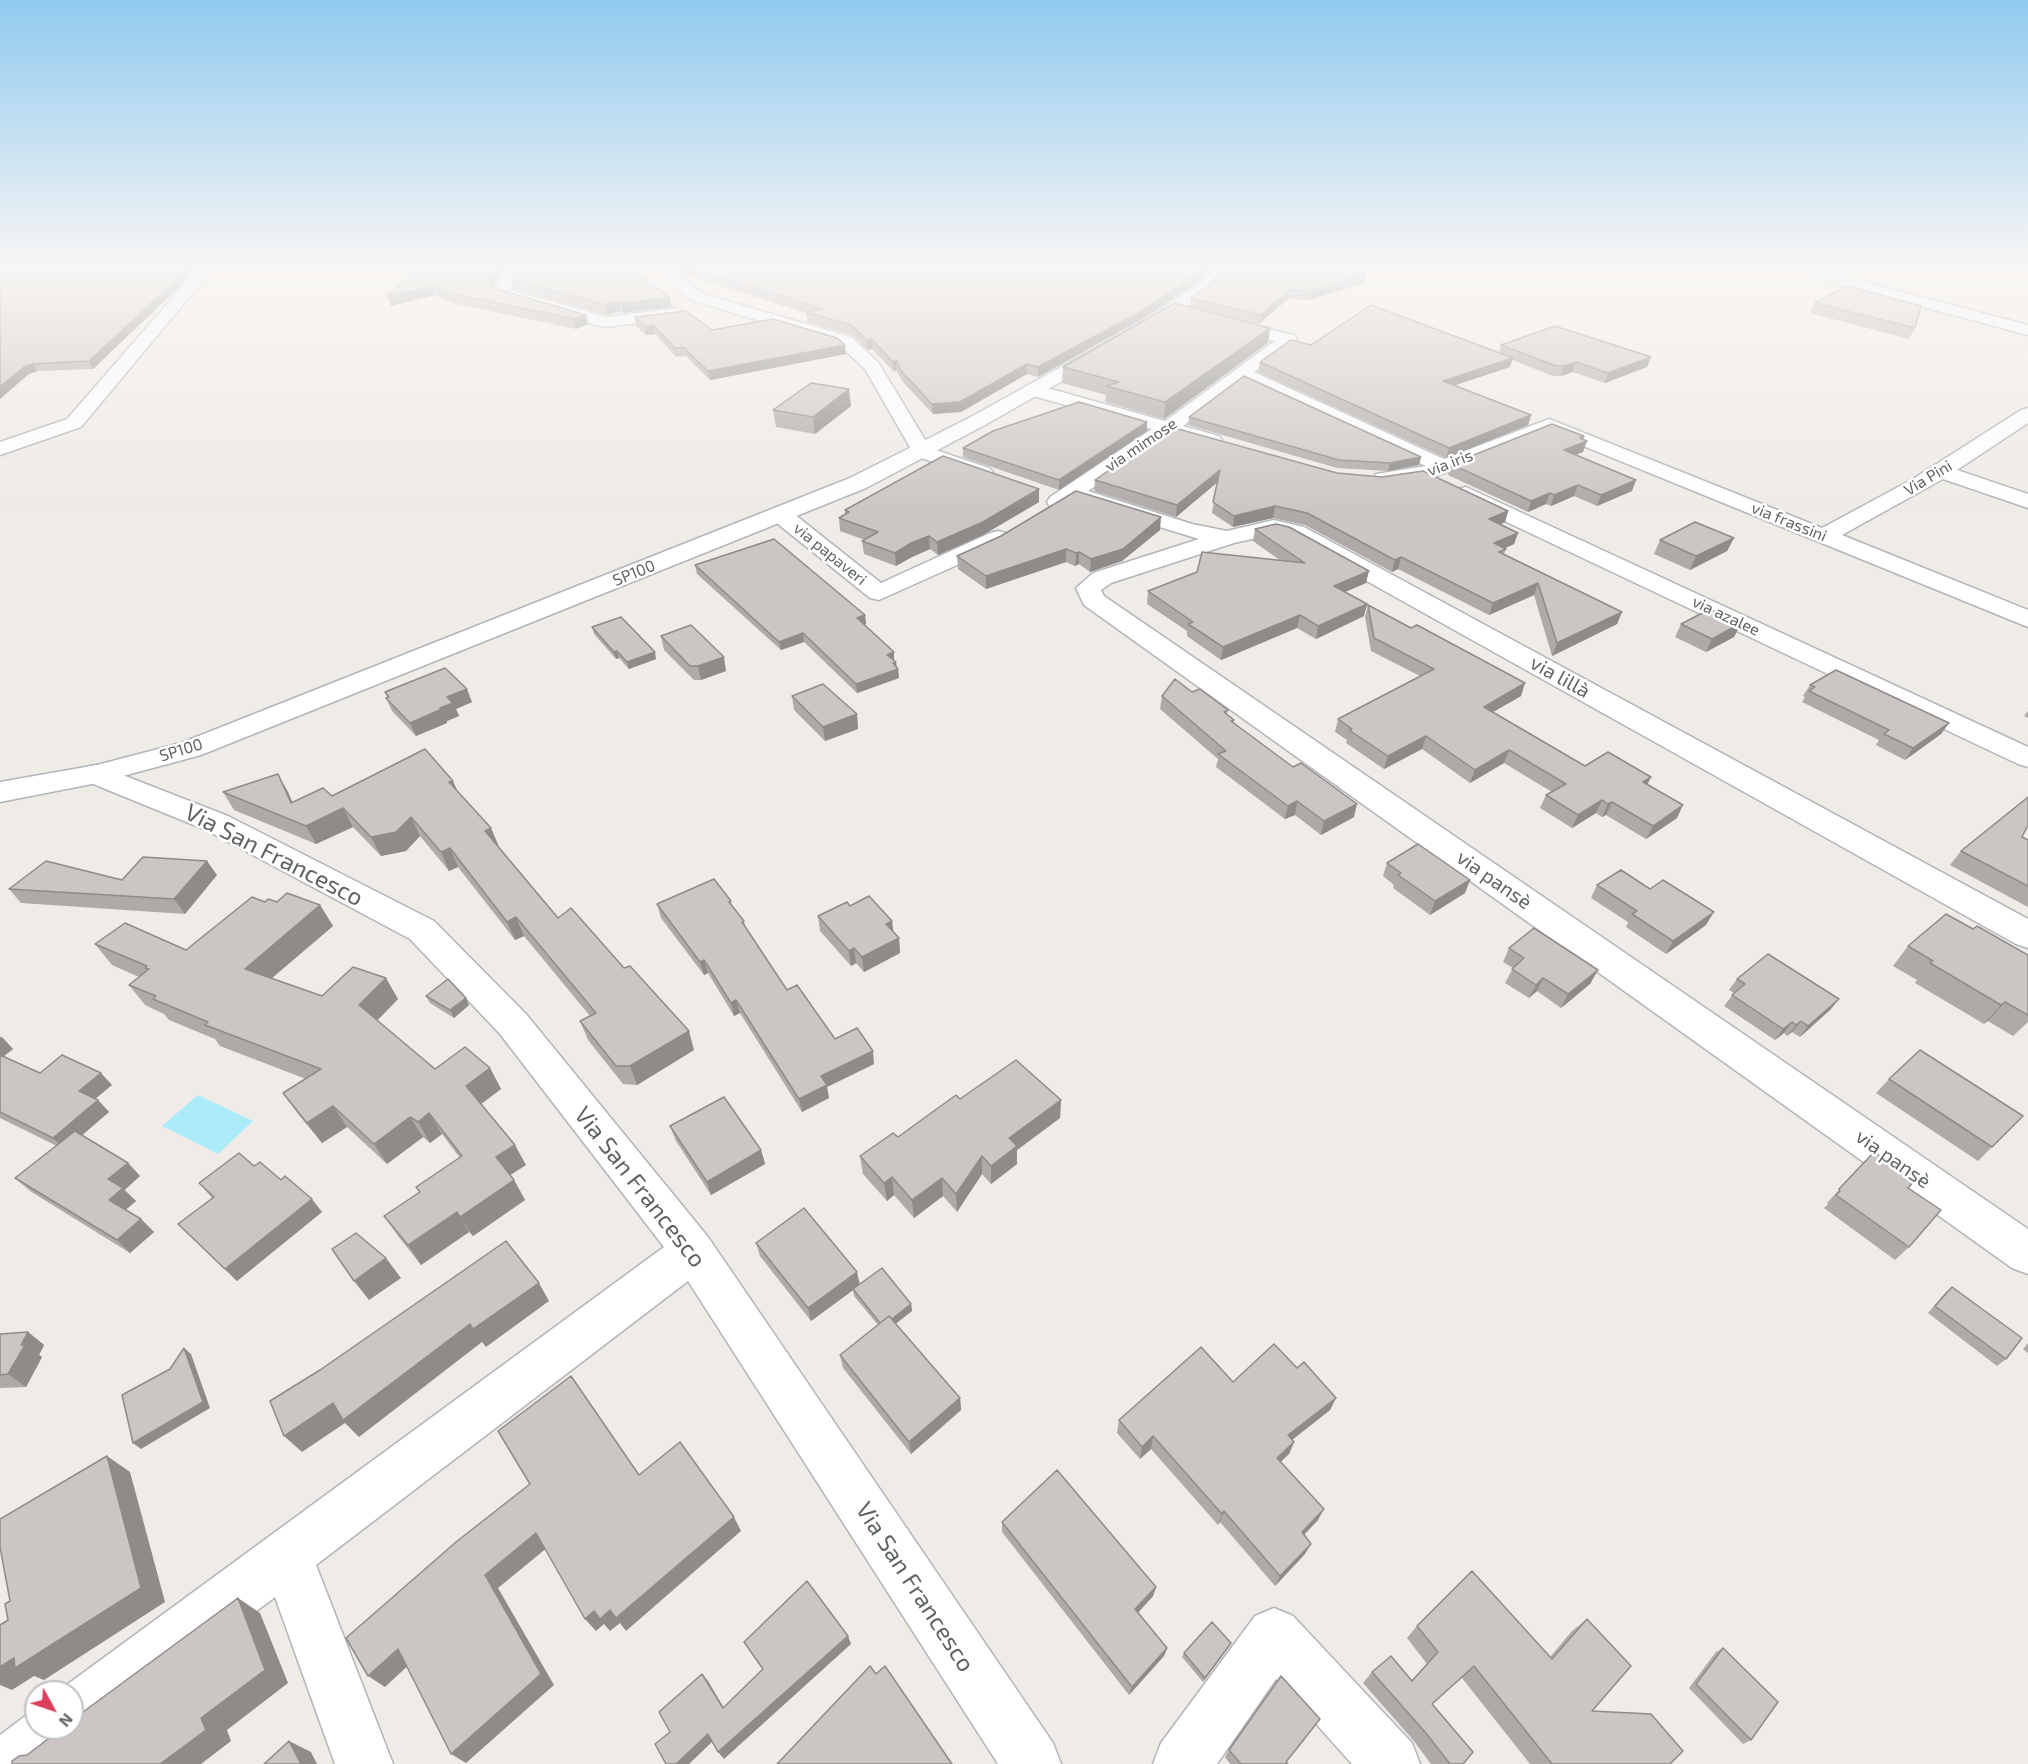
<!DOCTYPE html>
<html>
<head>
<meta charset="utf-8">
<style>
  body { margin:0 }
  #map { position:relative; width:2028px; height:1764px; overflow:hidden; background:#efebe6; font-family:"Exo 2",sans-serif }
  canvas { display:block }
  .north { position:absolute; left:24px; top:1680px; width:60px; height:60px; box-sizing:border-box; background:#fff; border:2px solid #bfc1c1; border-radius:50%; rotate:130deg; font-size:16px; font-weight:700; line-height:24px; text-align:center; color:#5e6365 }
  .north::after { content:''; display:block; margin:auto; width:21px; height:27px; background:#dd3e5b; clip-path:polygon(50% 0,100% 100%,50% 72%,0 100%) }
</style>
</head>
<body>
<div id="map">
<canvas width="2028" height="1764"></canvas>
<div class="north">N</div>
</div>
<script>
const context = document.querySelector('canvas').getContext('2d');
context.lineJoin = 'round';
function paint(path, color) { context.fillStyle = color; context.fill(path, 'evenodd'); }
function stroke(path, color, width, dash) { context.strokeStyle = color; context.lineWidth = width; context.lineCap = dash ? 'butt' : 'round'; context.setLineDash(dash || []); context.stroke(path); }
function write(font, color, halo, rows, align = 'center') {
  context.font = font + ' "Exo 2",sans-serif'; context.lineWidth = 5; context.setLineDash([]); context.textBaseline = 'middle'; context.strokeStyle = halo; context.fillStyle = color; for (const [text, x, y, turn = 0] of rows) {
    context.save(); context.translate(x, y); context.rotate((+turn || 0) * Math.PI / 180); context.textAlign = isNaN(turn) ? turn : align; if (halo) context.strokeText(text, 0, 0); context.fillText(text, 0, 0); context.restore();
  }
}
const water = new Path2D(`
  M 198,1095 L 253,1121 L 218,1154 L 162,1126 Z`);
const street = new Path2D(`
  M 201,265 L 216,265 L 81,427 L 0,455 L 0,442 L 67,419 Z
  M 509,265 L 523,265 L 510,290 L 607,317 L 678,308 L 686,313 L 678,318 L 606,327 L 600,326 L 495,295 L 493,292 Z
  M 652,265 L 668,265 L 703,294 L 851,337 L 878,362 L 930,448 L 989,468 L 993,472 L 989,476 L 982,478 L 915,456 L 865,369 L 839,345 L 691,300 Z
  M 1775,265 L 1798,265 L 2028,325 L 2028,335 L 1777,268 Z
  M 1227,319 L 1294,335 L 1297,339 L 1254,372 L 1444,459 L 1549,419 L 1822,528 L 1913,479 L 2021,410 L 2028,408 L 2028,423 L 1957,470 L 2028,494 L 2028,508 L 1943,479 L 1842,535 L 2028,610 L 2028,627 L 1549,432 L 1431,478 L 1384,485 L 1376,484 L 1373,479 L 1376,474 L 1426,466 L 1243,381 L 1183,426 L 1219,436 L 1222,440 L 1219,444 L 1212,446 L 1171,435 L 1088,491 L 1192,524 L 1227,531 L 1274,520 L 1304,527 L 2028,919 L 2028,948 L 2016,944 L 1288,537 L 1274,534 L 1234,543 L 1111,583 L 1101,590 L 1104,596 L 2028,1229 L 2028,1274 L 2012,1268 L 1084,605 L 1076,588 L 1093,573 L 1199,539 L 1074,501 L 1058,509 L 1050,507 L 1047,502 L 1050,497 L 1152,429 L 1026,394 L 1024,390 L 1026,386 L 1033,384 L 1165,421 L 1275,341 L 1221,328 L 1219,324 L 1221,320 Z
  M 1466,487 L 2028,747 L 2028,767 L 2018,764 L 1458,499 L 1455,494 L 1458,489 Z
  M 781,508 L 789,510 L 881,583 L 990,533 L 998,531 L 1006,533 L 1009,538 L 1006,543 L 879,600 L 870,598 L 773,520 L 770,515 L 773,510 Z
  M 97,765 L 228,816 L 434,921 L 526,1014 L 708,1237 L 1053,1743 L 1061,1764 L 998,1764 L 688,1281 L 316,1565 L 393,1764 L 335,1764 L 275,1597 L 92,1736 L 80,1741 L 77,1748 L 57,1764 L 0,1764 L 0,1735 L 36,1708 L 36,1728 L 72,1728 L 72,1692 L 57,1692 L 664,1247 L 500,1034 L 410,939 L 206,830 L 86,781 L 82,774 L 86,767 Z
  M 1274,1608 L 1293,1616 L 1412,1743 L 1420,1764 L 1352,1764 L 1276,1679 L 1217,1764 L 1153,1764 L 1161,1743 L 1255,1616 Z`);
const secondary = new Path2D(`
  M 1220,265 L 1235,265 L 1204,295 L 1152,330 L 983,426 L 866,488 L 201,755 L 97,783 L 0,802 L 0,782 L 97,765 L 181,743 L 850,478 L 969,418 L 1140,323 L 1192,289 Z`);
const wall = new Path2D(`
  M 0,265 L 177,289 L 93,369 L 37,371 L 29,374 Z
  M 423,265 L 493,288 L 588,324 L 576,329 L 452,303 L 435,295 L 391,306 L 387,296 Z
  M 670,265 L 1218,265 L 1191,287 L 1139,321 L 1038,377 L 1027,374 L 961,412 L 933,414 L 903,382 L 896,370 L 894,372 L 872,349 L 868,350 L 852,335 L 807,322 L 806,313 L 681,273 Z
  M 1353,265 L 1352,269 L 1366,274 L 1364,283 L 1309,300 L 1288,299 L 1259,324 L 1225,316 L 1270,328 L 1268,343 L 1164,419 L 1105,402 L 1106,395 L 1062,383 L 1063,367 L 1190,307 L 1191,298 L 1207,287 Z
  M 511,279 L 672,307 L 623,313 L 621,311 L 607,315 L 513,289 Z
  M 1815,303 L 1915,328 L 1909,339 L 1810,313 Z
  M 635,317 L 712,330 L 846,354 L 710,380 L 686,356 L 676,357 L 655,334 L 646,335 L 636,326 Z
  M 1311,345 L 1499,352 L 1501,345 L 1651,357 L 1647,367 L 1605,383 L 1573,372 L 1561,376 L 1553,376 L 1512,360 L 1510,367 L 1455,385 L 1531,415 L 1528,425 L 1446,458 L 1258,372 L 1260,362 Z
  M 851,406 L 815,434 L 776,427 L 773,410 Z
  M 1189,417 L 1421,457 L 1419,465 L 1388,471 L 1337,468 L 1188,425 Z
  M 1147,422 L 1147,431 L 1059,490 L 963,457 L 963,448 Z
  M 1584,436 L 1583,439 L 1583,452 L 1575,455 L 1632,491 L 1597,506 L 1574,496 L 1551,506 L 1546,504 L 1528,512 L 1448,475 L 1451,464 Z
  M 1337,473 L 1508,511 L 1505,522 L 1500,525 L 1518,533 L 1514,544 L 1505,548 L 1506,549 L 1504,554 L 1622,612 L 1617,624 L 1552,656 L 1534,595 L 1489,615 L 1398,569 L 1392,572 L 1305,525 L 1273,518 L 1233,527 L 1212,513 L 1217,482 L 1176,517 L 1094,491 L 1095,480 Z
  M 1039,489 L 1039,502 L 983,535 L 938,555 L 930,549 L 912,557 L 896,566 L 864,554 L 862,541 L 865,540 L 840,531 L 839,518 L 845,514 L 845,510 Z
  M 1255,529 L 1366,583 L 1345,592 L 1367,604 L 1364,616 L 1316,639 L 1297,628 L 1221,660 L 1187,636 L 1187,631 L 1147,604 L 1148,591 L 1281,561 L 1253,541 Z
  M 1160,530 L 1122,561 L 1090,572 L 1079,564 L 1075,566 L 1066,562 L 986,589 L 958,569 L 957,556 Z
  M 1734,538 L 1727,551 L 1690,570 L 1654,554 L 1660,540 Z
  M 695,565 L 865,615 L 866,624 L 864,625 L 896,662 L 896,667 L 898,669 L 899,678 L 857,693 L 804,642 L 781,650 L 697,574 Z
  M 1368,605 L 1521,696 L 1493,712 L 1585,766 L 1648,785 L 1677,818 L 1646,839 L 1606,815 L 1602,817 L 1596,813 L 1572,828 L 1540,808 L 1546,795 L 1552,792 L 1504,763 L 1470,783 L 1422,749 L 1384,769 L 1346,743 L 1347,740 L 1335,732 L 1338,719 L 1420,676 L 1371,651 L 1365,617 Z
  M 1741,623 L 1734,637 L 1706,652 L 1675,637 L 1681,624 Z
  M 592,627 L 656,659 L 629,669 L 619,658 L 616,659 L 594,634 Z
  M 661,636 L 726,671 L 701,680 L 694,680 L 664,650 Z
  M 1810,685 L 1949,723 L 1941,734 L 1905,760 L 1876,745 L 1879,740 L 1802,702 L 1805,697 L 1803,696 Z
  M 385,692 L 472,702 L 456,709 L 459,716 L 447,721 L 447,723 L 416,736 L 392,711 L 386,698 L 387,697 Z
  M 1192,692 L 1228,710 L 1227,714 L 1234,720 L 1234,723 L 1354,817 L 1321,835 L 1295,815 L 1285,819 L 1216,767 L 1218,759 L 1160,709 L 1162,696 Z
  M 792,696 L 857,714 L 858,729 L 825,741 L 794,710 Z
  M 2028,711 L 2028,718 L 2024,716 Z
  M 457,791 L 491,828 L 499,847 L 558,918 L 694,1050 L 637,1085 L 623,1084 L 588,1040 L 580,1021 L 590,1016 L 524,936 L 515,940 L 458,867 L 449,871 L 420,836 L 406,851 L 381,856 L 353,827 L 316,844 L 234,810 L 223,792 L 288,792 L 292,802 L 332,796 Z
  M 2022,837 L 2028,840 L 2028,907 L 1950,865 L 1961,851 Z
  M 1387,863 L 1465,893 L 1430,915 L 1393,888 L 1394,885 L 1383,876 Z
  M 217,875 L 185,914 L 21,903 L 9,889 L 122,880 Z
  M 1597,885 L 1650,889 L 1706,925 L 1666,954 L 1626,927 L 1628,922 L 1591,898 Z
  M 731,901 L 732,907 L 744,921 L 745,927 L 787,990 L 835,1039 L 874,1064 L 827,1087 L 829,1098 L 802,1112 L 740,1013 L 734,1016 L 708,973 L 704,975 L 661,918 L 657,904 Z
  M 265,902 L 320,905 L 333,926 L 272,978 L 322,996 L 398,999 L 377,1020 L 435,1069 L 490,1068 L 501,1089 L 481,1104 L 526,1165 L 510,1175 L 514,1180 L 525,1200 L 473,1236 L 469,1232 L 421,1265 L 398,1236 L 384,1216 L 419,1192 L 416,1187 L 460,1158 L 442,1134 L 430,1143 L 423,1137 L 387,1164 L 347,1127 L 322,1143 L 298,1114 L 283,1093 L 306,1079 L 220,1046 L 215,1039 L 169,1020 L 164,1014 L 145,1005 L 129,985 L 139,977 L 112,965 L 95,944 L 186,950 Z
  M 850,906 L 893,932 L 899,938 L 900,953 L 864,972 L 856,963 L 851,966 L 820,931 L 818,916 Z
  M 1973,929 L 2028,955 L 2028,1022 L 2013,1036 L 1988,1021 L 1984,1024 L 1915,983 L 1917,980 L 1893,966 L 1908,946 Z
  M 1509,948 L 1598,970 L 1590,984 L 1561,1008 L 1537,991 L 1529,998 L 1505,983 L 1513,968 L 1503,962 Z
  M 1737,979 L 1839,999 L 1830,1010 L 1800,1037 L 1792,1032 L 1787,1036 L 1784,1033 L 1775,1040 L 1724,1006 L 1734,993 L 1729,990 Z
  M 426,996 L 469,1005 L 454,1018 L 430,1003 Z
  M 0,1036 L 13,1049 L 4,1056 L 40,1073 L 112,1085 L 95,1099 L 98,1100 L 109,1112 L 82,1135 L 128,1163 L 140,1176 L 125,1190 L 136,1201 L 125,1210 L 141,1219 L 154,1232 L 130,1253 L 30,1191 L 15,1178 L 57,1146 L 0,1118 Z
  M 1889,1079 L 1992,1147 L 1978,1161 L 1876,1093 Z
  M 960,1099 L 1061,1100 L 1060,1118 L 1017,1150 L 1017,1164 L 991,1184 L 982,1174 L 957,1212 L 943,1196 L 914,1218 L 894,1195 L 887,1201 L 863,1174 L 860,1156 L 898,1137 Z
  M 670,1126 L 761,1150 L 765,1164 L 711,1195 L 676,1141 Z
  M 1874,1152 L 1908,1188 L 1909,1247 L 1895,1260 L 1824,1208 L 1828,1204 L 1827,1203 Z
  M 254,1166 L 281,1180 L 322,1212 L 237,1281 L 178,1224 L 212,1198 L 199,1183 Z
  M 756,1243 L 911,1304 L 912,1311 L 895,1324 L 960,1398 L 961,1410 L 911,1454 L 843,1368 L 840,1355 L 878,1325 L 854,1296 L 853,1290 L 811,1321 L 760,1256 Z
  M 1952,1287 L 2006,1359 L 1997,1366 L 1928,1313 L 1945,1293 Z
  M 28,1332 L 44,1345 L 39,1355 L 42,1357 L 26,1387 L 0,1388 L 0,1334 Z
  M 2028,1343 L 2028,1353 L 2023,1349 Z
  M 1297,1368 L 1336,1398 L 1330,1410 L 1292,1440 L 1294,1442 L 1289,1454 L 1280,1462 L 1318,1520 L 1304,1535 L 1305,1554 L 1275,1586 L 1220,1522 L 1218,1525 L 1151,1449 L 1140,1459 L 1117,1433 L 1119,1420 L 1233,1382 Z
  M 1002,1522 L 1156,1587 L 1153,1596 L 1138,1613 L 1167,1648 L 1164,1656 L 1129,1695 L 1002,1532 Z
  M 1587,1619 L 1592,1711 L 1670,1764 L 1530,1764 L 1462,1678 L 1432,1704 L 1463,1764 L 1431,1764 L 1414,1741 L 1363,1683 L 1372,1672 L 1412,1680 L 1427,1664 L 1407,1638 L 1417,1626 L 1550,1657 L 1572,1631 Z
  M 1228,1648 L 1203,1682 L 1182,1657 L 1184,1653 Z
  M 1723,1648 L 1751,1740 L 1743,1744 L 1689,1688 L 1716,1652 Z
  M 1229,1750 L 1286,1762 L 1288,1764 L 1230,1764 L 1225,1757 Z`);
const shadedWall = new Path2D(`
  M 189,265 L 198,265 L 177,289 L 93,369 L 89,361 Z
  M 499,265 L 507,265 L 491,291 L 488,282 Z
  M 1208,265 L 1218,265 L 1191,287 L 1139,321 L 1038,377 L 1038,367 Z
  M 1339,265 L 1353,265 L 1352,270 Z
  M 1366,274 L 1364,283 L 1309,300 L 1310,291 Z
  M 433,286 L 435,295 L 391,306 L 387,296 Z
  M 1289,290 L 1288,299 L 1259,324 L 1261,315 Z
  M 670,298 L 672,307 L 623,313 L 621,303 Z
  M 619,301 L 621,311 L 607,315 L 605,305 Z
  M 586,315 L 588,324 L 576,329 L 574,319 Z
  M 653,325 L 655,334 L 646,335 L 645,327 Z
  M 1270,328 L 1268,343 L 1164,419 L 1165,402 Z
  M 871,339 L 872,349 L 868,350 L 867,340 Z
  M 845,345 L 846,354 L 710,380 L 708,371 Z
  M 1651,357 L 1647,367 L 1605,383 L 1608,373 Z
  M 1513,358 L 1510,367 L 1441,390 L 1443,381 Z
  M 896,360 L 896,370 L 894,372 L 893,362 Z
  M 1576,362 L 1573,372 L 1561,376 L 1564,366 Z
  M 33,364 L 37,371 L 29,374 L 0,399 L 0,387 L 24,367 Z
  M 1027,364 L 1027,374 L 961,412 L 933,414 L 932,404 Z
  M 849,389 L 851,406 L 815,434 L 813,417 Z
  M 1531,415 L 1528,425 L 1446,458 L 1449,448 Z
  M 1147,422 L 1147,431 L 1059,490 L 1059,480 Z
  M 1584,436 L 1582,443 L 1587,441 L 1583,452 L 1561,461 L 1564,450 L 1580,438 Z
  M 1421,457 L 1419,465 L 1388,471 L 1390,463 Z
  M 1220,470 L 1219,481 L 1176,517 L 1177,505 Z
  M 1636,480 L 1632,491 L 1597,506 L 1601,495 Z
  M 1578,485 L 1574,496 L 1551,506 L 1554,495 Z
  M 1039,489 L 1039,502 L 983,535 L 938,555 L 937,542 Z
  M 1550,493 L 1546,504 L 1528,512 L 1531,501 Z
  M 1275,506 L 1273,518 L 1233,527 L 1234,516 Z
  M 1508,511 L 1505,522 L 1485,531 L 1489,519 Z
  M 1161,517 L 1160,530 L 1122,561 L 1090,572 L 1091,559 Z
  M 1518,533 L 1514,544 L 1490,555 L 1494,543 Z
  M 929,536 L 930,549 L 912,557 L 896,566 L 895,553 L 911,543 Z
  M 1734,538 L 1727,551 L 1690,570 L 1696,556 Z
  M 1066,549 L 1066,562 L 986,589 L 986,576 Z
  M 1079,552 L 1079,564 L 1075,566 L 1076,553 Z
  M 1401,557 L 1398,569 L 1392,572 L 1395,560 Z
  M 1369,571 L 1366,583 L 1331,598 L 1334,586 Z
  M 1538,583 L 1534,595 L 1489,615 L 1493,603 Z
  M 1367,604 L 1364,616 L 1316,639 L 1318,626 Z
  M 1622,612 L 1617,624 L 1552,656 L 1557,643 Z
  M 865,615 L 866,624 L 858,627 L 857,618 Z
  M 1300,615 L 1297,628 L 1221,660 L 1223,647 Z
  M 1741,623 L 1734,637 L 1706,652 L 1712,639 Z
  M 803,633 L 804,642 L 781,650 L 779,642 Z
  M 617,651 L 619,658 L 616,659 L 614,652 Z
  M 655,652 L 656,659 L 629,669 L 627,662 Z
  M 894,652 L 894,661 L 887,655 Z
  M 724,657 L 726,671 L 701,680 L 698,666 Z
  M 896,662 L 897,669 L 898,669 L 899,678 L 857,693 L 856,684 Z
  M 1525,683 L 1521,696 L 1479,720 L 1484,707 Z
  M 467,689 L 472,702 L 456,709 L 459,716 L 447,721 L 447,723 L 416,736 L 410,723 L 440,708 L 447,697 Z
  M 857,714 L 858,729 L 825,741 L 823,727 Z
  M 1949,723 L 1941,734 L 1905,760 L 1913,748 Z
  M 1426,736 L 1422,749 L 1384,769 L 1388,756 Z
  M 1509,750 L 1504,763 L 1470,783 L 1475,770 Z
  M 278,774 L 288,792 L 301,822 L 291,803 Z
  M 1651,777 L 1645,790 L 1643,782 Z
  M 453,781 L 461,799 L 449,782 Z
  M 1602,800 L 1596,813 L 1572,828 L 1578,815 Z
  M 1297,801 L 1295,815 L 1285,819 L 1288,806 Z
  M 1612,802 L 1606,815 L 1602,817 L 1608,804 Z
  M 1357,804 L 1354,817 L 1321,835 L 1324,821 Z
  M 1683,805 L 1677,818 L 1646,839 L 1653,826 Z
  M 343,808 L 353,827 L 316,844 L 306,826 Z
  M 411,817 L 420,836 L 406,851 L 381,856 L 371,837 Z
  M 491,828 L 499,847 L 485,831 Z
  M 450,848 L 458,867 L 449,871 L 441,852 Z
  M 207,861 L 217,875 L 185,914 L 174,899 Z
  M 1470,880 L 1465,893 L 1430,915 L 1435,901 Z
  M 320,905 L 333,926 L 259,989 L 245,969 Z
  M 1714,912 L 1706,925 L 1666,954 L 1673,941 Z
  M 516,917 L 524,936 L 515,940 L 507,922 Z
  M 892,921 L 894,935 L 886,924 Z
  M 899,938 L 900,953 L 864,972 L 862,957 Z
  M 854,948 L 856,963 L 851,966 L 849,951 Z
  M 704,960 L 708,973 L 704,975 L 700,962 Z
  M 1598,970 L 1590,984 L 1561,1008 L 1568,994 Z
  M 386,978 L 398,999 L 372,1026 L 359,1005 Z
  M 1543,978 L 1537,991 L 1529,998 L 1536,985 Z
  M 466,998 L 469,1005 L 454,1018 L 450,1010 Z
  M 1839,999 L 1830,1010 L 1800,1037 L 1808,1026 Z
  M 736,1000 L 740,1013 L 734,1016 L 731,1003 Z
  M 2005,1002 L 1988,1021 L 1984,1024 L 2001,1005 Z
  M 1801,1021 L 1792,1032 L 1787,1036 L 1796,1025 Z
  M 1792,1022 L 1784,1033 L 1775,1040 L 1783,1029 Z
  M 689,1031 L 694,1050 L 637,1085 L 630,1066 Z
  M 2,1037 L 13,1049 L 0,1059 L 0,1038 Z
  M 873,1051 L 874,1064 L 827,1087 L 829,1098 L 802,1112 L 799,1099 L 821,1076 Z
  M 490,1068 L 501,1089 L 477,1107 L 466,1086 Z
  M 101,1073 L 112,1085 L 90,1103 L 79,1091 Z
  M 98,1100 L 109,1112 L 65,1150 L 53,1138 Z
  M 1061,1100 L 1060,1118 L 1017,1150 L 1017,1164 L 991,1184 L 991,1166 L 1009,1138 Z
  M 333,1106 L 347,1127 L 322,1143 L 307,1123 Z
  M 429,1113 L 442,1134 L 430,1143 L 418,1122 Z
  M 410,1117 L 423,1137 L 387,1164 L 374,1144 Z
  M 515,1145 L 526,1165 L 507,1177 L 496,1157 Z
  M 761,1150 L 765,1164 L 711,1195 L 707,1182 Z
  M 982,1156 L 982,1174 L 957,1212 L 956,1194 Z
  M 128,1163 L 140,1176 L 124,1190 L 136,1201 L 122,1213 L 109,1200 L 108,1179 Z
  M 892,1177 L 894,1195 L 887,1201 L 884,1183 Z
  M 942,1178 L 943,1196 L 914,1218 L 912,1200 Z
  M 514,1180 L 525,1200 L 473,1236 L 460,1217 Z
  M 312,1199 L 322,1212 L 237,1281 L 225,1269 Z
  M 457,1212 L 469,1232 L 421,1265 L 408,1245 Z
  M 141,1219 L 154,1232 L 130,1253 L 117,1240 Z
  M 386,1258 L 401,1278 L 369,1300 L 354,1281 Z
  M 857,1272 L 860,1285 L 811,1321 L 808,1308 Z
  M 539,1283 L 549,1301 L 486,1347 L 482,1342 L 359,1437 L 345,1423 L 302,1452 L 284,1436 L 333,1403 L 470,1324 Z
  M 911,1304 L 912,1311 L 884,1333 L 883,1327 Z
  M 28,1332 L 44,1345 L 39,1355 L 42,1357 L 26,1387 L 8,1374 L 21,1345 Z
  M 184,1348 L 191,1354 L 210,1408 L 141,1449 L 133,1443 Z
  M 960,1398 L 961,1410 L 911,1454 L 909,1442 Z
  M 1336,1398 L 1330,1410 L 1283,1447 L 1288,1435 Z
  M 1153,1436 L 1151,1449 L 1140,1459 L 1142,1447 Z
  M 1294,1442 L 1289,1454 L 1272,1470 L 1277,1458 Z
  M 107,1456 L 130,1472 L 165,1602 L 44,1680 L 34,1676 L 12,1690 L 0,1685 L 0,1667 Z
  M 1324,1509 L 1318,1520 L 1296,1543 L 1302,1532 Z
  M 1224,1511 L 1220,1522 L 1218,1525 L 1222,1514 Z
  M 734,1517 L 741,1531 L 626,1631 L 620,1623 L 610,1631 L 604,1624 L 596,1631 L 585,1619 L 594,1611 Z
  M 536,1533 L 548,1547 L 498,1588 L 554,1685 L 466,1763 L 451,1754 L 485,1575 Z
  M 1311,1544 L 1305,1554 L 1275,1586 L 1280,1576 Z
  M 1156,1587 L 1153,1596 L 1133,1618 L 1135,1609 Z
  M 238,1598 L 260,1613 L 288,1683 L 227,1730 L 231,1741 L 201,1764 L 160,1764 L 201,1718 Z
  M 848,1636 L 851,1644 L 724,1759 L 718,1752 Z
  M 1231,1643 L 1228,1648 L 1203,1682 L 1205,1678 Z
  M 1167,1648 L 1164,1656 L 1129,1695 L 1132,1687 Z
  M 398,1649 L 414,1660 L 385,1687 L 368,1676 Z
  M 702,1674 L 708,1681 L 728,1715 L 723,1708 Z
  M 708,1734 L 713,1741 L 689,1764 L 676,1764 Z
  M 289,1741 L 311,1752 L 317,1764 L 301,1764 Z`);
const building = new Path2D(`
  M 0,265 L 189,265 L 174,282 L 89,361 L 33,364 L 24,367 L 0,387 Z
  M 423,265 L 499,265 L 488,282 L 490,287 L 586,315 L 574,319 L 449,293 L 433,286 L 387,296 Z
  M 519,265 L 626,265 L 670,298 L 621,303 L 619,301 L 605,305 L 511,279 Z
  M 682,265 L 1208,265 L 1192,278 L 1140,312 L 1038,367 L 1027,364 L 960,402 L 932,404 L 902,372 L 896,360 L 893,362 L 871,339 L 867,340 L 851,325 L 806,312 L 823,309 Z
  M 1230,265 L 1341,265 L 1339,265 L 1366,274 L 1310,291 L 1289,290 L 1261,315 L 1191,298 L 1207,287 Z
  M 1847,286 L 1921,306 L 1915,328 L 1815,303 Z
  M 1175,303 L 1270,328 L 1165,402 L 1106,386 L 1119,382 L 1063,367 Z
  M 1371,305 L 1513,358 L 1443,381 L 1531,415 L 1449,448 L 1260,362 L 1291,340 L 1311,345 Z
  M 686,311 L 712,330 L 773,319 L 837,338 L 845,345 L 708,371 L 684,348 L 675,348 L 653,325 L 645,327 L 635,317 Z
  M 1555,326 L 1651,357 L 1608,373 L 1576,362 L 1564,366 L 1556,366 L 1501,345 Z
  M 1244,376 L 1421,457 L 1390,463 L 1339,460 L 1189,417 Z
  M 811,383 L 849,389 L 813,417 L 773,410 Z
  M 1079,402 L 1147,422 L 1059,480 L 963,448 L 993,431 Z
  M 1552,424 L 1584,436 L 1580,438 L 1587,441 L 1564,450 L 1636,480 L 1601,495 L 1578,485 L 1554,495 L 1550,493 L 1531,501 L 1451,464 Z
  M 1171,427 L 1337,473 L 1382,477 L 1423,471 L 1508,511 L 1489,519 L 1518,533 L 1494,543 L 1506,549 L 1499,552 L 1622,612 L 1557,643 L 1538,583 L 1493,603 L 1401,557 L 1395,560 L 1307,513 L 1275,506 L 1234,516 L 1213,502 L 1220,470 L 1177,505 L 1095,480 Z
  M 943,456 L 1039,489 L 983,522 L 937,542 L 929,536 L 911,543 L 895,553 L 862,541 L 878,532 L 839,518 L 849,512 L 845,510 Z
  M 1076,491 L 1161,517 L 1123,549 L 1091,559 L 1079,552 L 1076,553 L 1066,549 L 986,576 L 957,556 L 1001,536 Z
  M 1695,522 L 1734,538 L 1696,556 L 1660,540 Z
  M 1276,524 L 1289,527 L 1369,571 L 1334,586 L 1367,604 L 1318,626 L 1300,615 L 1223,647 L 1188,624 L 1193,622 L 1148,591 L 1197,572 L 1202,552 L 1305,563 L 1255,529 Z
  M 774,539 L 865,615 L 857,618 L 894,652 L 887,655 L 896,662 L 893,663 L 898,669 L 856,684 L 803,633 L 779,642 L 695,565 Z
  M 1368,605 L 1411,628 L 1417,625 L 1525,683 L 1484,707 L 1585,766 L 1608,752 L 1651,777 L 1643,782 L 1683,805 L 1653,826 L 1612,802 L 1608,804 L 1602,800 L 1578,815 L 1546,795 L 1566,784 L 1509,750 L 1475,770 L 1426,736 L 1388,756 L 1349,730 L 1352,729 L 1338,719 L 1434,669 L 1374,638 Z
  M 1710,609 L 1741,623 L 1712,639 L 1681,624 Z
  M 621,617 L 655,652 L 627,662 L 617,651 L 614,652 L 592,627 Z
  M 691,625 L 724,657 L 698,666 L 690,666 L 661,636 Z
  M 445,668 L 467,689 L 447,697 L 453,703 L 440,708 L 442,709 L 410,723 L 386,698 L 389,697 L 385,692 Z
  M 1836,670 L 1949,723 L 1913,748 L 1884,734 L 1889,730 L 1809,691 L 1815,687 L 1810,685 Z
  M 1175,679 L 1192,692 L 1200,689 L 1228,710 L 1224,712 L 1234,720 L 1231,721 L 1293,767 L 1301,763 L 1357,804 L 1324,821 L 1297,801 L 1288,806 L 1218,754 L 1226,751 L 1162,696 Z
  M 823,684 L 857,714 L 823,727 L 792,696 Z
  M 425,749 L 453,781 L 449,782 L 491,828 L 485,831 L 558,918 L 571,908 L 624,968 L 630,966 L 689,1031 L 630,1066 L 616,1066 L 580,1021 L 596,1013 L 516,917 L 507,922 L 450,848 L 441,852 L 411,817 L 396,832 L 371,837 L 343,808 L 306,826 L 223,792 L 278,774 L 291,803 L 323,788 L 332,796 Z
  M 2028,797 L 2028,825 L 2022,837 L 2028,840 L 2028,886 L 1961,851 Z
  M 1418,844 L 1470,880 L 1435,901 L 1398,875 L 1401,873 L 1387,863 Z
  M 143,857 L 207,861 L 174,899 L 9,889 L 46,861 L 122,880 Z
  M 1621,870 L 1650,889 L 1663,880 L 1714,912 L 1673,941 L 1632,914 L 1637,911 L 1597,885 Z
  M 714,879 L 731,901 L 729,902 L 744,921 L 742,922 L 787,990 L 797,985 L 835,1039 L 857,1028 L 873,1051 L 821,1076 L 827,1085 L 799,1099 L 736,1000 L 731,1003 L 704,960 L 700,962 L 657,904 Z
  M 287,893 L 320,905 L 245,969 L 322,996 L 353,967 L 386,978 L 359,1005 L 435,1069 L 465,1047 L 490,1068 L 466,1086 L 515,1145 L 496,1157 L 514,1180 L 460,1217 L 457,1212 L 408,1245 L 384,1216 L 420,1192 L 416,1187 L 462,1156 L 429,1113 L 418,1122 L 410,1117 L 374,1144 L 333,1106 L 307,1123 L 283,1093 L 321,1069 L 205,1025 L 208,1022 L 153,999 L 156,996 L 129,985 L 149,969 L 145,968 L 147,966 L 95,944 L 125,923 L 186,950 L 252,897 L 265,902 L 268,899 L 277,902 Z
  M 869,896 L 892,921 L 886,924 L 899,938 L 862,957 L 854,948 L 849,951 L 818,916 L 847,902 L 850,906 Z
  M 1946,914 L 1973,929 L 1977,926 L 2028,955 L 2028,1015 L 2005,1002 L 2001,1005 L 1930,963 L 1933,961 L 1908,946 Z
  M 1534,928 L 1598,970 L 1568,994 L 1543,978 L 1536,985 L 1512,969 L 1524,958 L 1509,948 Z
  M 1768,954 L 1839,999 L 1808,1026 L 1801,1021 L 1796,1025 L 1792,1022 L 1783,1029 L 1732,995 L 1745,984 L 1737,979 Z
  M 448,979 L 466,998 L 450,1010 L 426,996 Z
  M 1920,1050 L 2023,1116 L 1992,1147 L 1889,1079 Z
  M 0,1055 L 40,1073 L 62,1055 L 101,1073 L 79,1091 L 98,1100 L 53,1138 L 0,1112 Z
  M 1016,1060 L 1061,1100 L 1009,1138 L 1017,1146 L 991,1166 L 982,1156 L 956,1194 L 942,1178 L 912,1200 L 892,1177 L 884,1183 L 860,1156 L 893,1133 L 898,1137 L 956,1095 L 960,1099 Z
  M 724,1097 L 761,1150 L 707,1182 L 670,1126 Z
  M 75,1131 L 128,1163 L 108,1179 L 123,1188 L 109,1200 L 141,1219 L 117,1240 L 15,1178 Z
  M 1874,1152 L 1915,1180 L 1908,1188 L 1941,1210 L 1909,1247 L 1836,1195 L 1840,1191 L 1839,1189 Z
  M 239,1153 L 254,1166 L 260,1162 L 281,1180 L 285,1176 L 312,1199 L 225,1269 L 178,1224 L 214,1197 L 199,1183 Z
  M 804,1208 L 857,1272 L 808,1308 L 756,1243 Z
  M 356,1233 L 386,1258 L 354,1281 L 332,1249 Z
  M 506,1241 L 539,1283 L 473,1329 L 470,1324 L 343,1420 L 333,1403 L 284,1436 L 270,1401 L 320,1370 Z
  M 882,1268 L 911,1304 L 892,1319 L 889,1316 L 880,1323 L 853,1289 Z
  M 1952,1287 L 2022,1338 L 2006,1359 L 1935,1306 Z
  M 889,1316 L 960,1398 L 909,1442 L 840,1355 Z
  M 28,1332 L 21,1345 L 25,1345 L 8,1374 L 0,1375 L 0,1334 Z
  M 1274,1344 L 1297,1368 L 1304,1362 L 1336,1398 L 1288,1435 L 1294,1442 L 1277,1458 L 1324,1509 L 1302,1532 L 1311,1544 L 1280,1576 L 1224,1511 L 1222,1514 L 1153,1436 L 1142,1447 L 1119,1420 L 1201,1347 L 1233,1382 Z
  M 184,1348 L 203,1402 L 133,1443 L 122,1395 L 170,1369 Z
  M 571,1376 L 639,1475 L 680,1442 L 734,1517 L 616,1618 L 610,1610 L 600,1619 L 594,1611 L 585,1619 L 536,1533 L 485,1575 L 541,1674 L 451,1754 L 398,1649 L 368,1676 L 346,1638 L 456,1542 L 530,1484 L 498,1431 Z
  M 107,1456 L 141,1588 L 15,1668 L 14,1658 L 0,1667 L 0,1625 L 8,1620 L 5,1604 L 10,1601 L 0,1547 L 0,1519 Z
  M 1057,1470 L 1156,1587 L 1135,1609 L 1167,1648 L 1132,1687 L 1002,1522 Z
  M 1472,1571 L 1552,1659 L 1587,1619 L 1631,1666 L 1592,1711 L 1651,1714 L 1683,1751 L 1670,1764 L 1552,1764 L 1474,1666 L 1432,1704 L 1473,1752 L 1463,1764 L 1450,1764 L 1425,1732 L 1372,1672 L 1391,1656 L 1412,1681 L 1438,1652 L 1417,1626 Z
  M 807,1581 L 848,1636 L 718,1752 L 708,1734 L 676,1764 L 666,1764 L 655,1744 L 670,1732 L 659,1712 L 702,1674 L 723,1708 L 763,1669 L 744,1642 Z
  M 238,1598 L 265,1670 L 201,1718 L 206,1730 L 160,1764 L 12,1764 L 12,1761 L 19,1756 L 27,1755 L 48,1739 L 51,1732 L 61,1728 L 72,1728 L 72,1720 Z
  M 1212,1622 L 1231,1643 L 1205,1678 L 1184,1653 Z
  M 1723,1648 L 1778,1702 L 1751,1740 L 1696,1684 Z
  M 870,1666 L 876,1674 L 885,1666 L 952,1764 L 777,1764 Z
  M 1281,1676 L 1320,1719 L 1286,1762 L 1288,1764 L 1241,1764 L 1229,1750 Z
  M 289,1741 L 301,1764 L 264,1764 Z`);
const farStreetnames = [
  ["via mimose",1141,445,-34],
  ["via iris",1450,463,-21],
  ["Via Pini",1928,478,-31],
  ["via frassini",1789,522,22],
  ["via papaveri",830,554,39],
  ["SP100",634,573,-22],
  ["via azalee",1726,616,25],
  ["SP100",181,750,-17]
];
const streetNames = [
  ["via lillà",1560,677,29],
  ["via pansè",1494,880,35],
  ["via pansè",1893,1159,35]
];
const nearStreetnames = [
  ["Via San Francesco",274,855,27],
  ["Via San Francesco",640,1187,52],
  ["Via San Francesco",915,1587,57]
];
paint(water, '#acebf9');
stroke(street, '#b1b5b7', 3);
stroke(secondary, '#b0b5b8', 3);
paint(street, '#fff');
paint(secondary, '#fff');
paint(wall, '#afaaa8');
paint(shadedWall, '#8e8b88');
paint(building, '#cbc6c3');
stroke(building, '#8e8b88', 1.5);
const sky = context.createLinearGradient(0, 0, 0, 512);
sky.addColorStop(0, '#90caef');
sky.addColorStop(0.52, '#f8f6f4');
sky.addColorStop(1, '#f8f6f400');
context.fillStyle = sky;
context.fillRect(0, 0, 2028, 512);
write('16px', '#5e6365', '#fff', farStreetnames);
write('20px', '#5e6365', '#fff', streetNames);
write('24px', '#5e6365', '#fff', nearStreetnames);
</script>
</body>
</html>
